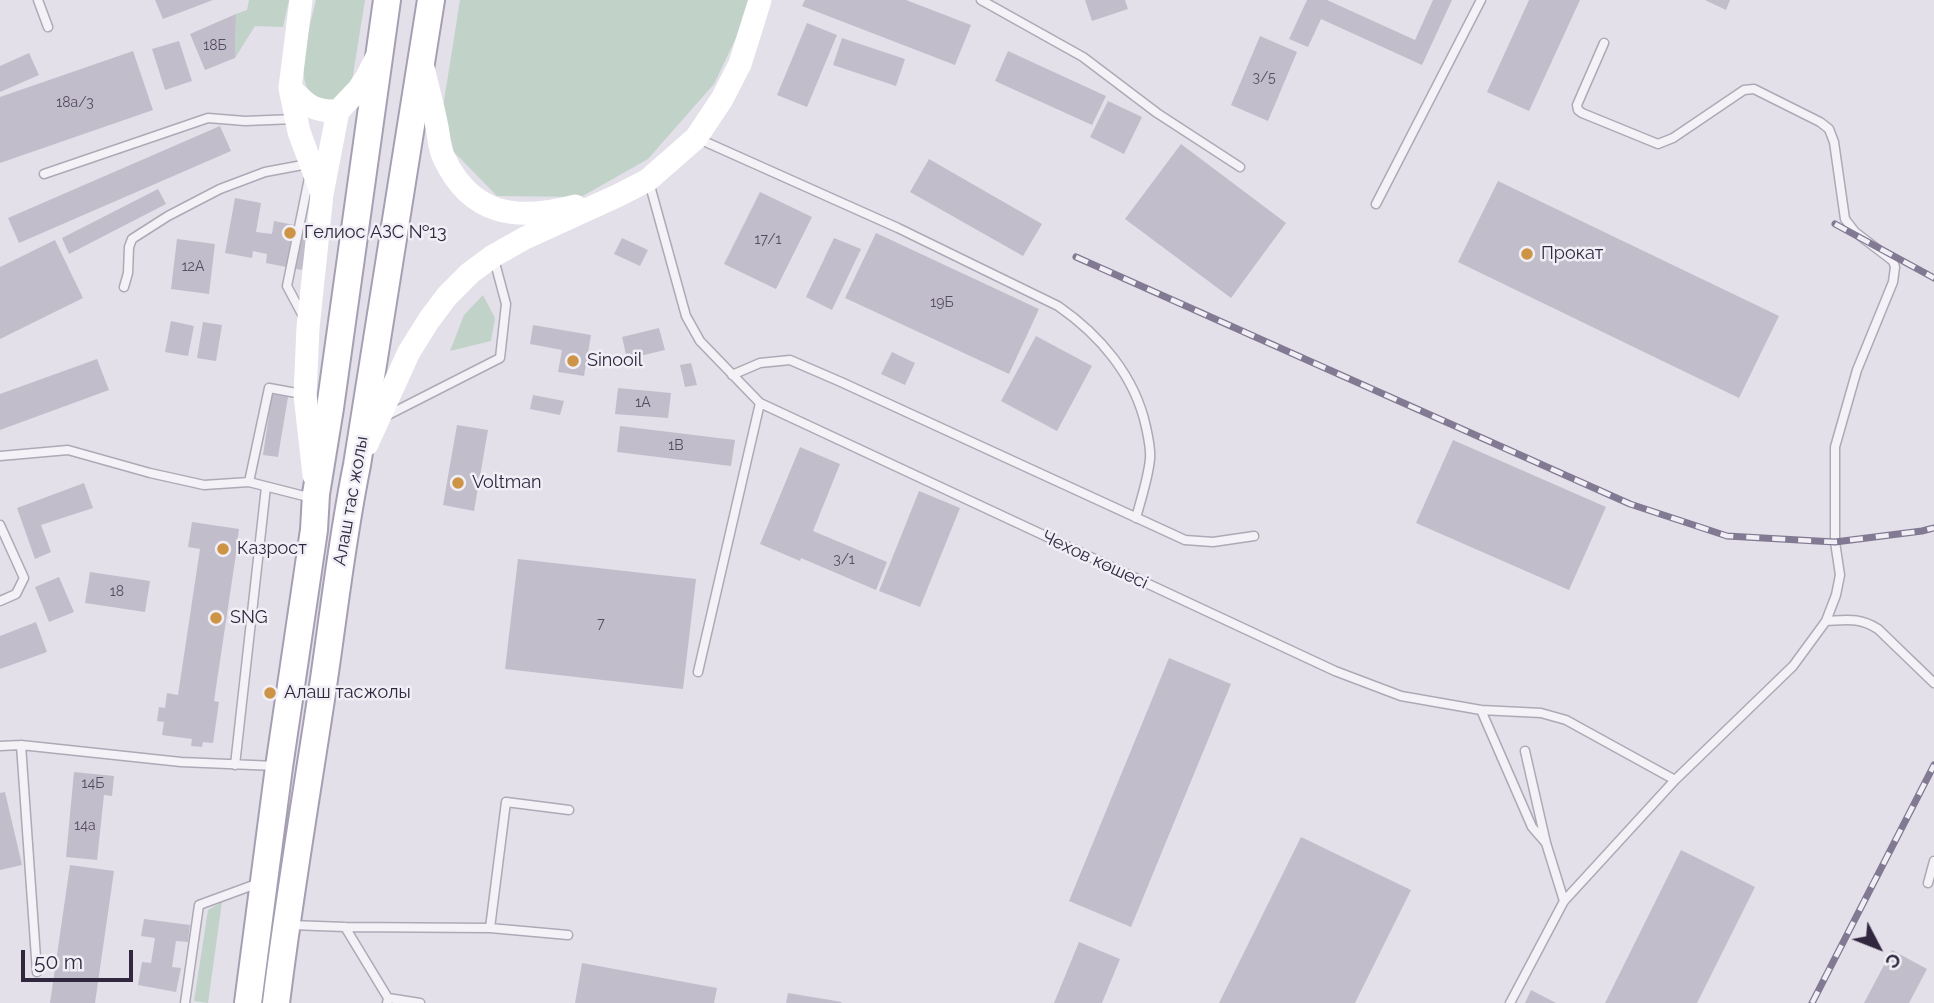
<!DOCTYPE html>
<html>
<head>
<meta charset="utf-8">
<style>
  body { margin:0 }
  #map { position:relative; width:1934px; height:1003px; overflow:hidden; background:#e3e0e9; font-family:Raleway,sans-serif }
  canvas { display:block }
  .north { position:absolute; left:1843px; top:912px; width:70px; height:70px; -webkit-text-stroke:5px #f1eff6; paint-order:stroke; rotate:132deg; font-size:19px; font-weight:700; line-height:28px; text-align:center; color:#312840 }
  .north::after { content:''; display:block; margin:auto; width:24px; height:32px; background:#312840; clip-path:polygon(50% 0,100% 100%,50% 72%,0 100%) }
  .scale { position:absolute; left:21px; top:950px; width:112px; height:32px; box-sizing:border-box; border:4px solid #312840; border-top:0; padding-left:9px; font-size:21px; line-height:24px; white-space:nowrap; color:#312840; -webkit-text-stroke:5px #f1eff6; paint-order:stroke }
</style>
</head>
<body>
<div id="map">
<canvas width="1934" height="1003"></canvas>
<div class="north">С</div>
<div class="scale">50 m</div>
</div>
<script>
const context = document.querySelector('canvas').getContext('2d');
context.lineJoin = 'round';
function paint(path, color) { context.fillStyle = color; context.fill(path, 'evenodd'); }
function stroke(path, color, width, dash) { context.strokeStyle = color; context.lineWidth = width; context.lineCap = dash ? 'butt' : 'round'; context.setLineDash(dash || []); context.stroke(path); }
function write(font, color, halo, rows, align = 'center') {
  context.font = font + ' Raleway,sans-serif'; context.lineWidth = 5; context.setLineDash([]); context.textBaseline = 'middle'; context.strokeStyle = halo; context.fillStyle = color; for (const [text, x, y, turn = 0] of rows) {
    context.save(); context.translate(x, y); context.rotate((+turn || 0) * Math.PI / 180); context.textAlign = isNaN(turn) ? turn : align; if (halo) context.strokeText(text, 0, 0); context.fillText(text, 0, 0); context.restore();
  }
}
const green = new Path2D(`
  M 249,0 L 289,0 L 283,27 L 255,26 L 235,58 L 236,14 L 247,10 Z
  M 316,0 L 365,0 L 352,81 L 340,98 L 327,102 C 320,99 313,95 308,89 C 296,70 311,22 316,0 Z
  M 460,0 L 749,0 L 747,15 L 714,84 L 648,159 L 581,197 L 497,196 L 454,152 L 443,107 Z
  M 483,295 L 495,318 L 491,341 L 450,351 L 464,315 Z
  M 222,902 L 208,1003 L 194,1001 L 208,910 Z`);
const building = new Path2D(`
  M 155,0 L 213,0 L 163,19 Z
  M 805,0 L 906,0 L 971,25 L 955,65 L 802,6 Z
  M 1085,0 L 1125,0 L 1128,9 L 1092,21 Z
  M 1307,0 L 1327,0 L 1415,40 L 1433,0 L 1452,0 L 1422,65 L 1321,19 L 1308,47 L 1289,39 Z
  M 1529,0 L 1580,0 L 1529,111 L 1487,92 Z
  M 1705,0 L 1730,0 L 1726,10 Z
  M 236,14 L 235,58 L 205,70 L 190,34 Z
  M 807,23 L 837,35 L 807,107 L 777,95 Z
  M 1260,36 L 1297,52 L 1268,121 L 1231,105 Z
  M 842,38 L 905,59 L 896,86 L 833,65 Z
  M 179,41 L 192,81 L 165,90 L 152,49 Z
  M 133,51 L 153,110 L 0,163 L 0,97 Z
  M 1008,51 L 1106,96 L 1092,125 L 995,81 Z
  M 29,53 L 39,75 L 0,92 L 0,66 Z
  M 1108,101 L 1142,117 L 1124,154 L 1090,137 Z
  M 220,126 L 231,151 L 19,243 L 8,218 Z
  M 1181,144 L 1286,223 L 1231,298 L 1125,219 Z
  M 929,159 L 1042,224 L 1023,256 L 910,192 Z
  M 1498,181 L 1779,316 L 1739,398 L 1458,262 Z
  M 158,189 L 166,204 L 69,254 L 62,238 Z
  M 760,192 L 812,217 L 776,289 L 724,264 Z
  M 235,198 L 261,203 L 256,232 L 272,234 L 274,221 L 310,228 L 302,270 L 266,263 L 267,254 L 253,251 L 252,258 L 225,253 Z
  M 876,233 L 1039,309 L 1009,374 L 845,298 Z
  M 622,238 L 648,250 L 640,266 L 614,254 Z
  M 834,238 L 861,249 L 832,310 L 806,297 Z
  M 177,239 L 215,244 L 209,294 L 171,289 Z
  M 55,240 L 83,298 L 0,339 L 0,267 Z
  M 171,321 L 194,326 L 188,356 L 165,352 Z
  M 203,322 L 222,325 L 216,361 L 197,358 Z
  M 533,325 L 591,335 L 584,376 L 558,372 L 562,350 L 530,344 Z
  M 659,328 L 665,350 L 627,359 L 622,337 Z
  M 1036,336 L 1092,366 L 1057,431 L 1001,401 Z
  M 892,352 L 915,363 L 905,385 L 881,374 Z
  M 97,359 L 109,390 L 0,430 L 0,394 Z
  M 691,363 L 697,385 L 685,387 L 680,365 Z
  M 618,388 L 671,393 L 668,418 L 615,414 Z
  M 272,394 L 288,397 L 278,457 L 263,455 Z
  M 533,395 L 564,401 L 560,415 L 530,409 Z
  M 457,425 L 488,430 L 474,511 L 443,505 Z
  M 620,426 L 735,440 L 731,466 L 617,452 Z
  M 1453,440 L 1606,507 L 1569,590 L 1416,523 Z
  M 800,447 L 840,464 L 813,531 L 887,562 L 876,590 L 801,558 L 800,561 L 760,544 Z
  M 84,483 L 93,508 L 41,525 L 51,552 L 35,559 L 17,508 Z
  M 919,491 L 960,508 L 920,607 L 879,591 Z
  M 192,522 L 239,529 L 237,544 L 242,545 L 241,555 L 236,554 L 214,701 L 219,702 L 213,743 L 203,742 L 202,747 L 191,746 L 192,739 L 162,735 L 164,722 L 157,721 L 159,707 L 165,708 L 167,693 L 178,695 L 200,549 L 188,547 Z
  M 518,559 L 696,579 L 683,689 L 505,669 Z
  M 90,572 L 150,581 L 145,612 L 85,603 Z
  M 59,577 L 74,612 L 49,622 L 35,587 Z
  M 36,622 L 47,652 L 0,669 L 0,636 Z
  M 1169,658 L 1231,684 L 1131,927 L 1069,901 Z
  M 74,772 L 114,776 L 112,796 L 104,795 L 97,860 L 66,857 Z
  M 5,792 L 22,865 L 0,870 L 0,793 Z
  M 1301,837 L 1411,890 L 1355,1003 L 1219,1003 Z
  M 1681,850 L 1755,887 L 1697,1003 L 1605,1003 Z
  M 70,865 L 114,871 L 95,1003 L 50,1003 Z
  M 144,919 L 190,925 L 188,942 L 176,941 L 172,967 L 181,968 L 176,992 L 138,985 L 142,962 L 151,963 L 155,938 L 141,936 Z
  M 1079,942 L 1120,959 L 1102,1003 L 1054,1003 Z
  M 1892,950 L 1927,969 L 1909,1003 L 1864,1003 Z
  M 582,963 L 717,988 L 714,1003 L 575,1003 Z
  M 1531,990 L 1556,1003 L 1525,1003 Z
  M 788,993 L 842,1002 L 841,1003 L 786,1003 Z`);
const service = new Path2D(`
  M 38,0 L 48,27
  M 981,0 L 1083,57 L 1157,113 L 1240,167
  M 699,139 L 898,228 L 1058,306 C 1100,335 1135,376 1146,427 C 1148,437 1151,448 1150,459 C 1148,479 1141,499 1136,518
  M 44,174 L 208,118 L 245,121 L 295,119
  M 649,182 L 686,316 L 700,341 L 760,403 L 1335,671 L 1401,696 L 1481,710 L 1541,713 L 1566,720 L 1675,780
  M 1376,204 L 1481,0
  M 124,287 L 128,273 L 129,247 L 132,239 L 168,216 L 220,189 L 265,172 L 308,164
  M 303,316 L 287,286 L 309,178
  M 732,375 L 760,363 L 790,360 L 841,382 L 1185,540 L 1213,542 L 1254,536
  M 386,416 L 500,358 L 506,304 L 494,259
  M 0,456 L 68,450 L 150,473 L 204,485 L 249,482 L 312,498
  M 249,482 L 269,388 L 302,394
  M 0,525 L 24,578 L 16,594 L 0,601
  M 1826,621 C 1847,620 1859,617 1878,629 L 1934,683
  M 698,672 L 760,403
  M 1481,710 L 1532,827 L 1545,842
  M 21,745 L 37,972
  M 0,746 L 21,745 L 181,762 L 276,766
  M 1525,751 L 1546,843 L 1564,901
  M 235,765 L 266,487
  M 1928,883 L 1934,861
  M 291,925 L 345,927 L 490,928 L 568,935
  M 345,927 L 388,998 L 387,1003
  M 490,928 L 506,802 L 569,810
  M 388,998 L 420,1003
  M 185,1003 L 199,905 L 259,883
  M 1510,1003 L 1564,901 L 1675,780 L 1793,666 L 1826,621 L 1836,595 L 1840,575 L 1835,542 L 1835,447 L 1857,370 L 1893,282 L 1895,267 L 1893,261 L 1855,232 L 1845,219 L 1834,142 L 1829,129 L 1820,122 L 1754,89 L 1744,90 L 1673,138 L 1658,144 L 1582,113 L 1578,110 L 1577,105 L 1604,43`);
const secondary = new Path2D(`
  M 301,0 L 290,88 L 299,132 L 321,191
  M 422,64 C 427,85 433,106 437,127 C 439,137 439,149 444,158 C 472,217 518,221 575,206
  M 290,88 C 307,105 313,112 338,111
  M 367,444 L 409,352 L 429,320 L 447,296 L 470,273 L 493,256 L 525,238 L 619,195 L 648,180 L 696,138 L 722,99 L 740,64 L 760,0
  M 314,475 L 305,395 L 308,328 L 322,194 L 338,111 L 358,90 L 367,77 L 376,59`);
const primary = new Path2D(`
  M 248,1003 L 279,767 L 314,530 L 316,494 L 330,408 L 387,0
  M 276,1003 C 289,897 307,792 323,686 C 334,612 342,538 357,465 L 431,0`);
const rail = new Path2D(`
  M 1835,224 L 1934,278
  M 1076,257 L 1630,504 L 1727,536 L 1835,542 L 1922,531 L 1934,528
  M 1812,1003 L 1934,765`);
const markers = [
  [290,233,7,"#cd9445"],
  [1527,254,7,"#cd9445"],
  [573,361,7,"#cd9445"],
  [458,483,7,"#cd9445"],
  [223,549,7,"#cd9445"],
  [216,618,7,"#cd9445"],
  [270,693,7,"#cd9445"]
];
const numberNames = [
  ["18Б",215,46],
  ["3/5",1264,78],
  ["18а/3",75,103],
  ["17/1",768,240],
  ["12А",193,267],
  ["19Б",942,303],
  ["1А",643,403],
  ["1В",676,446],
  ["3/1",844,560],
  ["18",117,592],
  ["7",601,624],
  ["14Б",93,784],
  ["14а",85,826]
];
const poiNames = [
  ["Гелиос АЗС №13",304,233],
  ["Прокат",1541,254],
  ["Sinooil",587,361],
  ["Voltman",472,483],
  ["Казрост",237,549],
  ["SNG",230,618],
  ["Алаш тасжолы",284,693]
];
const streetNames = [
  ["Алаш тас жолы",351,501,-80],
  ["Чехов көшесі",1095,560,25]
];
paint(green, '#c1d2c9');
paint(building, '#c2bdcb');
stroke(service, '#aea9b6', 11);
stroke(primary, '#a69fb4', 30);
stroke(service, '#f4f2f7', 8);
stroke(secondary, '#fff', 23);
stroke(primary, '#fff', 26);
stroke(rail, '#827992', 7);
stroke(rail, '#f1eff6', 4.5, [13]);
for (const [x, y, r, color] of markers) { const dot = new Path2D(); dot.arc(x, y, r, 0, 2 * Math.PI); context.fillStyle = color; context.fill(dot); stroke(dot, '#f1eff6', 2.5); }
write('14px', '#554d63', null, numberNames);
write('18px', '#312840', '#f1eff6', poiNames, 'left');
write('18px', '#312840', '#f1eff6', streetNames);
</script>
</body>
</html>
